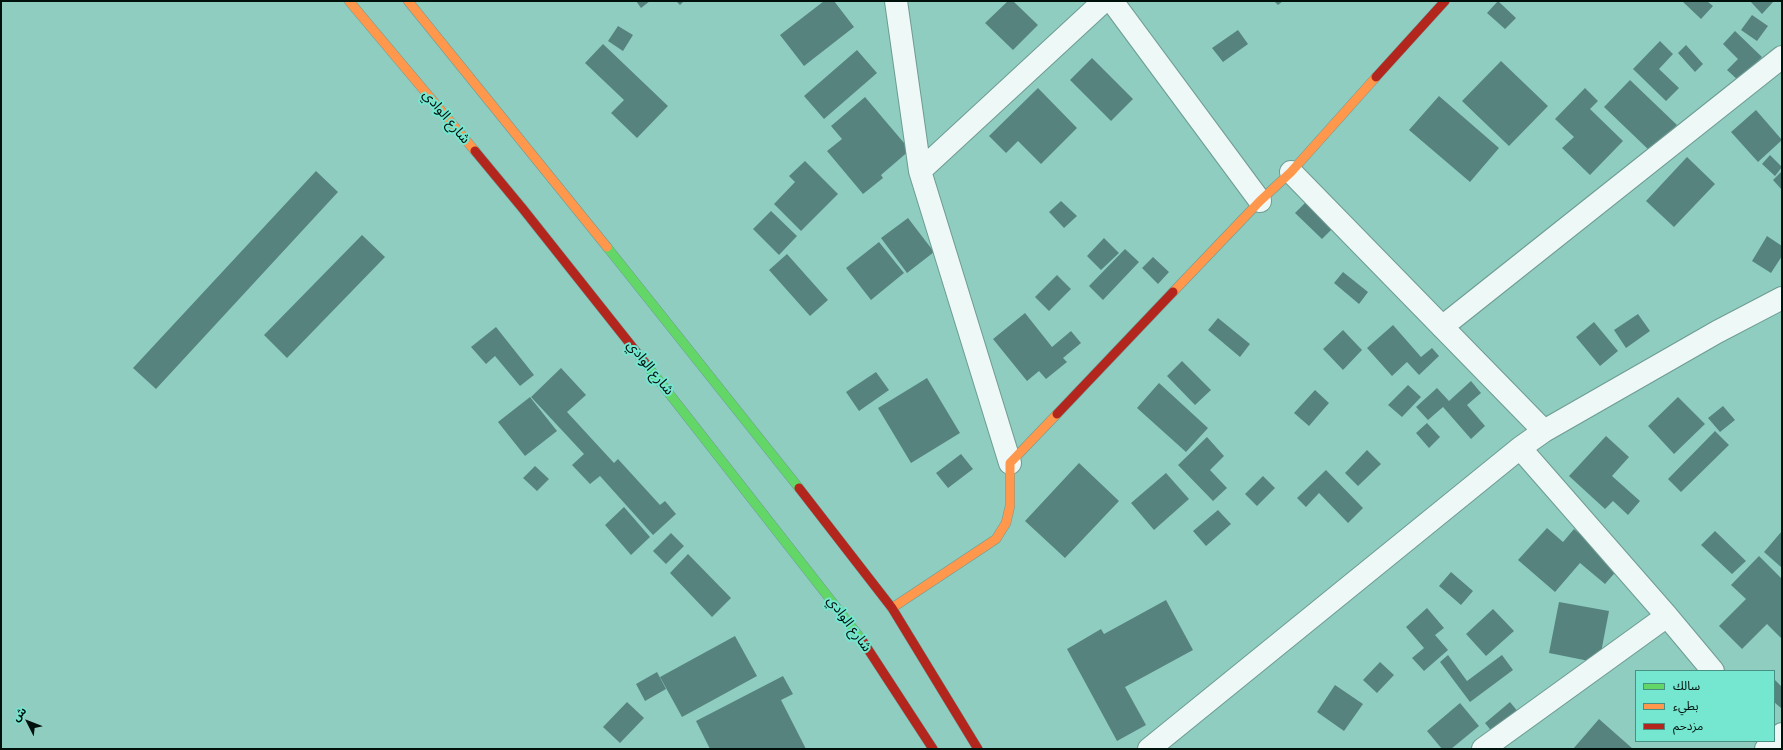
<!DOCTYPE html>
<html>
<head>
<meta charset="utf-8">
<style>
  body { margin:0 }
  #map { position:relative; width:1783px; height:750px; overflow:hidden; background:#8fcdc1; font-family:"Space Grotesk","Noto Sans Arabic",sans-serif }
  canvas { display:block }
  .frame { position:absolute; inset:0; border:2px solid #00100b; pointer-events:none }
  .legend { position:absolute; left:1635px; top:670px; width:140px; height:72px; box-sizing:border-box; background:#75e7d0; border:1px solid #469181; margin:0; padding:5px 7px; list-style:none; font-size:12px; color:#00100b }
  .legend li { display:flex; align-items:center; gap:8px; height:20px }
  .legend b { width:20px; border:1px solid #469181 }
  .north { position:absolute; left:8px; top:702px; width:40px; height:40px; -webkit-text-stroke:3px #75e7d0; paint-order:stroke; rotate:312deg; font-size:11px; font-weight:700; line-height:16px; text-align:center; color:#00100b }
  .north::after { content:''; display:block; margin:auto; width:14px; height:18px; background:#00100b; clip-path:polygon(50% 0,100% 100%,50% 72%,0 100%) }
</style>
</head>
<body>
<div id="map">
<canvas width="1783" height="750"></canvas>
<div class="frame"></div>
<ul class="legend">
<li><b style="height:5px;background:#63d668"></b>سالك</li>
<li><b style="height:5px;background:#ff974d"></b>بطيء</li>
<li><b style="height:5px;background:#b3261e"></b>مزدحم</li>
</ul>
<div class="north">ش</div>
</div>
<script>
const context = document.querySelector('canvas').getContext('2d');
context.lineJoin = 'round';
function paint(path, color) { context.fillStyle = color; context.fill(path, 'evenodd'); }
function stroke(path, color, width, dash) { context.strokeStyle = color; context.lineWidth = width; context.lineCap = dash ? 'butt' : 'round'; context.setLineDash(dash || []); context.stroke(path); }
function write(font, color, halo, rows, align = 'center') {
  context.font = font + ' "Space Grotesk","Noto Sans Arabic",sans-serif'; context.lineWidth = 4; context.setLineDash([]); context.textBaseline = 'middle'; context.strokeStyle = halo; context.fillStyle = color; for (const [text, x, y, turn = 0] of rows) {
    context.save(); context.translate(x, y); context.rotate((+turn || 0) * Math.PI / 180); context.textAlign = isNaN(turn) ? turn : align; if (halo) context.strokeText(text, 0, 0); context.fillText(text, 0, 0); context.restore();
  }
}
const building = new Path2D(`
  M 636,1 L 650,1 L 641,8 Z
  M 676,1 L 684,1 L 680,5 Z
  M 824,1 L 834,1 L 854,27 L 804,66 L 780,35 Z
  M 1008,1 L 1013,1 L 1038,25 L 1013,50 L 985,23 Z
  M 1274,1 L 1283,1 L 1278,5 Z
  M 1498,1 L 1516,18 L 1505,29 L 1487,13 Z
  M 1682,1 L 1707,1 L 1713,6 L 1701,19 Z
  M 1750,1 L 1774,1 L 1762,14 Z
  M 1752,15 L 1768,26 L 1757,41 L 1741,30 Z
  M 618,26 L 633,35 L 623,51 L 608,41 Z
  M 1238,30 L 1248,44 L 1223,62 L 1212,48 Z
  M 1735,31 L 1762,57 L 1739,81 L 1727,70 L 1738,59 L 1723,44 Z
  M 1660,41 L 1673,54 L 1659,69 L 1679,88 L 1666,101 L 1633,69 Z
  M 603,44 L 668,106 L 637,138 L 611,113 L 624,100 L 585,63 Z
  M 1686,45 L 1703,64 L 1695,72 L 1678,53 Z
  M 857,50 L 877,73 L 824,119 L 804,96 Z
  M 1092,58 L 1133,99 L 1111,121 L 1070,80 Z
  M 1501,61 L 1548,106 L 1509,146 L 1462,101 Z
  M 1630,80 L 1677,125 L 1651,152 L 1604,107 Z
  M 1038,88 L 1077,128 L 1041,164 L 1018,141 L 1006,153 L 989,136 Z
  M 1585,88 L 1598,101 L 1590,109 L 1623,141 L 1590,175 L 1562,148 L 1574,137 L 1555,119 Z
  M 1439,96 L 1499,148 L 1470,182 L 1409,130 Z
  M 865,97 L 910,150 L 881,175 L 883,178 L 863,194 L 827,151 L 842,139 L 831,126 Z
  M 1756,110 L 1782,140 L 1758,162 L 1731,132 Z
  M 1770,155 L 1782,167 L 1775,176 L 1762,164 Z
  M 1687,157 L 1715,184 L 1674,227 L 1646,201 Z
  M 805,161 L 838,194 L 801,231 L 774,204 L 795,182 L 789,176 Z
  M 316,171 L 338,192 L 156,389 L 133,368 Z
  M 1782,171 L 1782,190 L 1773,180 Z
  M 1311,197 L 1338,223 L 1322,239 L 1295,213 Z
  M 1061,201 L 1077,216 L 1064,228 L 1049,212 Z
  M 771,211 L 797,236 L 779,255 L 753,229 Z
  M 908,218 L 934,252 L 907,273 L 881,238 Z
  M 362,235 L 385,257 L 287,358 L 264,335 Z
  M 1767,236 L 1782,246 L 1782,256 L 1771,273 L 1752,261 Z
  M 1104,238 L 1119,253 L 1101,270 L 1087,256 Z
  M 879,242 L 904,273 L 871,300 L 846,268 Z
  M 1125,249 L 1139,262 L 1103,300 L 1089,286 Z
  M 787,254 L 828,300 L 810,316 L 769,270 Z
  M 1153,257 L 1169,272 L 1158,284 L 1142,268 Z
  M 1343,272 L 1368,292 L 1359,304 L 1334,283 Z
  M 1057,275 L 1071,289 L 1049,311 L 1035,297 Z
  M 1025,313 L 1052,347 L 1071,331 L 1081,343 L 1063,358 L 1067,362 L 1046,379 L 1039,371 L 1027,381 L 993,339 Z
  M 1638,314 L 1650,331 L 1626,348 L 1614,330 Z
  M 1218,318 L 1250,344 L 1240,357 L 1208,330 Z
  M 1594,322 L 1618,351 L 1600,366 L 1576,337 Z
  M 1393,325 L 1421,357 L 1432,348 L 1439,356 L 1419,375 L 1407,362 L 1392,376 L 1367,348 Z
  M 496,327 L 534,375 L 520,386 L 495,356 L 486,364 L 471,347 Z
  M 1343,330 L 1362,350 L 1343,370 L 1323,349 Z
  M 1182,361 L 1211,390 L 1195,405 L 1167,376 Z
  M 561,368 L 586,395 L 567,412 L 614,463 L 618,459 L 660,505 L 665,501 L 676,514 L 653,535 L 600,476 L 590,484 L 572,465 L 584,454 L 531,397 Z
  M 876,372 L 889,390 L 859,411 L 846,392 Z
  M 927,378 L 960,433 L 911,463 L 878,408 Z
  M 1471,381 L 1481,393 L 1467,405 L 1485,426 L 1471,439 L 1443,407 L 1428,420 L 1416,407 L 1437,388 L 1449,401 Z
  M 1159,383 L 1208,428 L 1186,452 L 1137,408 Z
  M 1408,385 L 1421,397 L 1402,417 L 1388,405 Z
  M 1315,390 L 1329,403 L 1309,426 L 1294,413 Z
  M 530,397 L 557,431 L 525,456 L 498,422 Z
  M 1678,397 L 1705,424 L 1674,454 L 1648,426 Z
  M 1723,406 L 1735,420 L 1720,432 L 1708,418 Z
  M 1427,423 L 1440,437 L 1429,448 L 1416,433 Z
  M 1715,431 L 1729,445 L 1681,492 L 1668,479 Z
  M 1606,436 L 1629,457 L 1612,476 L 1640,501 L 1628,515 L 1613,501 L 1605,509 L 1569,476 Z
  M 1207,437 L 1224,456 L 1210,470 L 1227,488 L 1213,501 L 1178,465 Z
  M 1367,450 L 1381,464 L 1358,486 L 1345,473 Z
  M 961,454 L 973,469 L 948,488 L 936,473 Z
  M 1079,463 L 1119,501 L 1065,558 L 1025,521 Z
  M 535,466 L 549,479 L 537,491 L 523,478 Z
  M 1326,470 L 1363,508 L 1348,523 L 1319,493 L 1306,507 L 1297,498 Z
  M 1166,473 L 1189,499 L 1154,530 L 1131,503 Z
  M 1263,476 L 1275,488 L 1257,506 L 1245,494 Z
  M 624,507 L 650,537 L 631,555 L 605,525 Z
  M 1218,510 L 1231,524 L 1206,546 L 1193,531 Z
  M 1547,528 L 1563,542 L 1574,529 L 1619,568 L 1605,584 L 1580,563 L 1555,592 L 1518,560 Z
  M 1715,531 L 1746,561 L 1732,574 L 1701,545 Z
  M 1782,531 L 1782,568 L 1764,552 Z
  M 671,533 L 684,546 L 666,564 L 653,551 Z
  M 688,554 L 731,598 L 712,617 L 670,573 Z
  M 1759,556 L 1782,579 L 1782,639 L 1767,624 L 1742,649 L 1719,626 L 1746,599 L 1731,585 Z
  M 1451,572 L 1473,591 L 1461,605 L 1439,586 Z
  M 1166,600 L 1193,650 L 1125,687 L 1146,725 L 1117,741 L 1067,649 L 1101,629 L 1104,634 Z
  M 1559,602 L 1609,611 L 1599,663 L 1549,653 Z
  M 1427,608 L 1444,628 L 1435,635 L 1448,650 L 1424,671 L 1412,658 L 1424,648 L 1406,627 Z
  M 1493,609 L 1514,631 L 1486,656 L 1466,634 Z
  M 735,636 L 757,676 L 682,717 L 660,677 Z
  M 1448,655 L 1467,681 L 1502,655 L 1513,670 L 1470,702 L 1440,662 Z
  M 1380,662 L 1394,675 L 1377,693 L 1363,680 Z
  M 657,672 L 666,689 L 645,701 L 636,684 Z
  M 783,676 L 793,694 L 781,700 L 806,749 L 710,749 L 696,721 Z
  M 1774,679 L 1782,687 L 1782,707 L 1781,708 L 1774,702 Z
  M 1335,685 L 1363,704 L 1344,731 L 1317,712 Z
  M 627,702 L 644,718 L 620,743 L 603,727 Z
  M 1510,702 L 1523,718 L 1498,739 L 1485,723 Z
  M 1460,703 L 1479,726 L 1451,749 L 1442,749 L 1427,731 Z
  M 1599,719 L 1633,749 L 1573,749 Z`);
const street = new Path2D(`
  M 896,1 L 920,171 L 1010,463
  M 1112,1 L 1260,201
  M 920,171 L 1104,1
  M 1291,172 L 1544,431
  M 1442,327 L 1782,57
  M 1667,616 L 1713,671
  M 1149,749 L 1520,448 L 1544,431 L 1717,332 L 1782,298
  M 1483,749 L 1667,616 L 1520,448
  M 1766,749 L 1782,734`);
const fast = new Path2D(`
  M 607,247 L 799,488
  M 646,364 L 862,640`);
const slow = new Path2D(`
  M 349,1 L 475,151
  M 408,1 L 607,247
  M 1173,292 L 1260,201 L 1291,172 L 1376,77
  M 892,608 L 996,539 L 1006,523 L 1010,506 L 1010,463 L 1057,414`);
const jam = new Path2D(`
  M 1376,77 L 1445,1
  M 475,151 L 523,209 L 646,364
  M 1057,414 L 1173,292
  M 799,488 L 892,608 L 978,749
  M 862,640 L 933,749`);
const streetNames = [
  ["شارع الوادي",446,117,50],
  ["شارع الوادي",650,368,51],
  ["شارع الوادي",849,624,54]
];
paint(building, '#57837e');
stroke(street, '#6e9b92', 24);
stroke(fast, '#6e9b92', 10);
stroke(slow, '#6e9b92', 10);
stroke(jam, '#6e9b92', 10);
stroke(street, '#eef8f6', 22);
stroke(fast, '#63d668', 9);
stroke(slow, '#ff974d', 9);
stroke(jam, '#b3261e', 9);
write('14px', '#00100b', '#75e7d0', streetNames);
</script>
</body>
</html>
